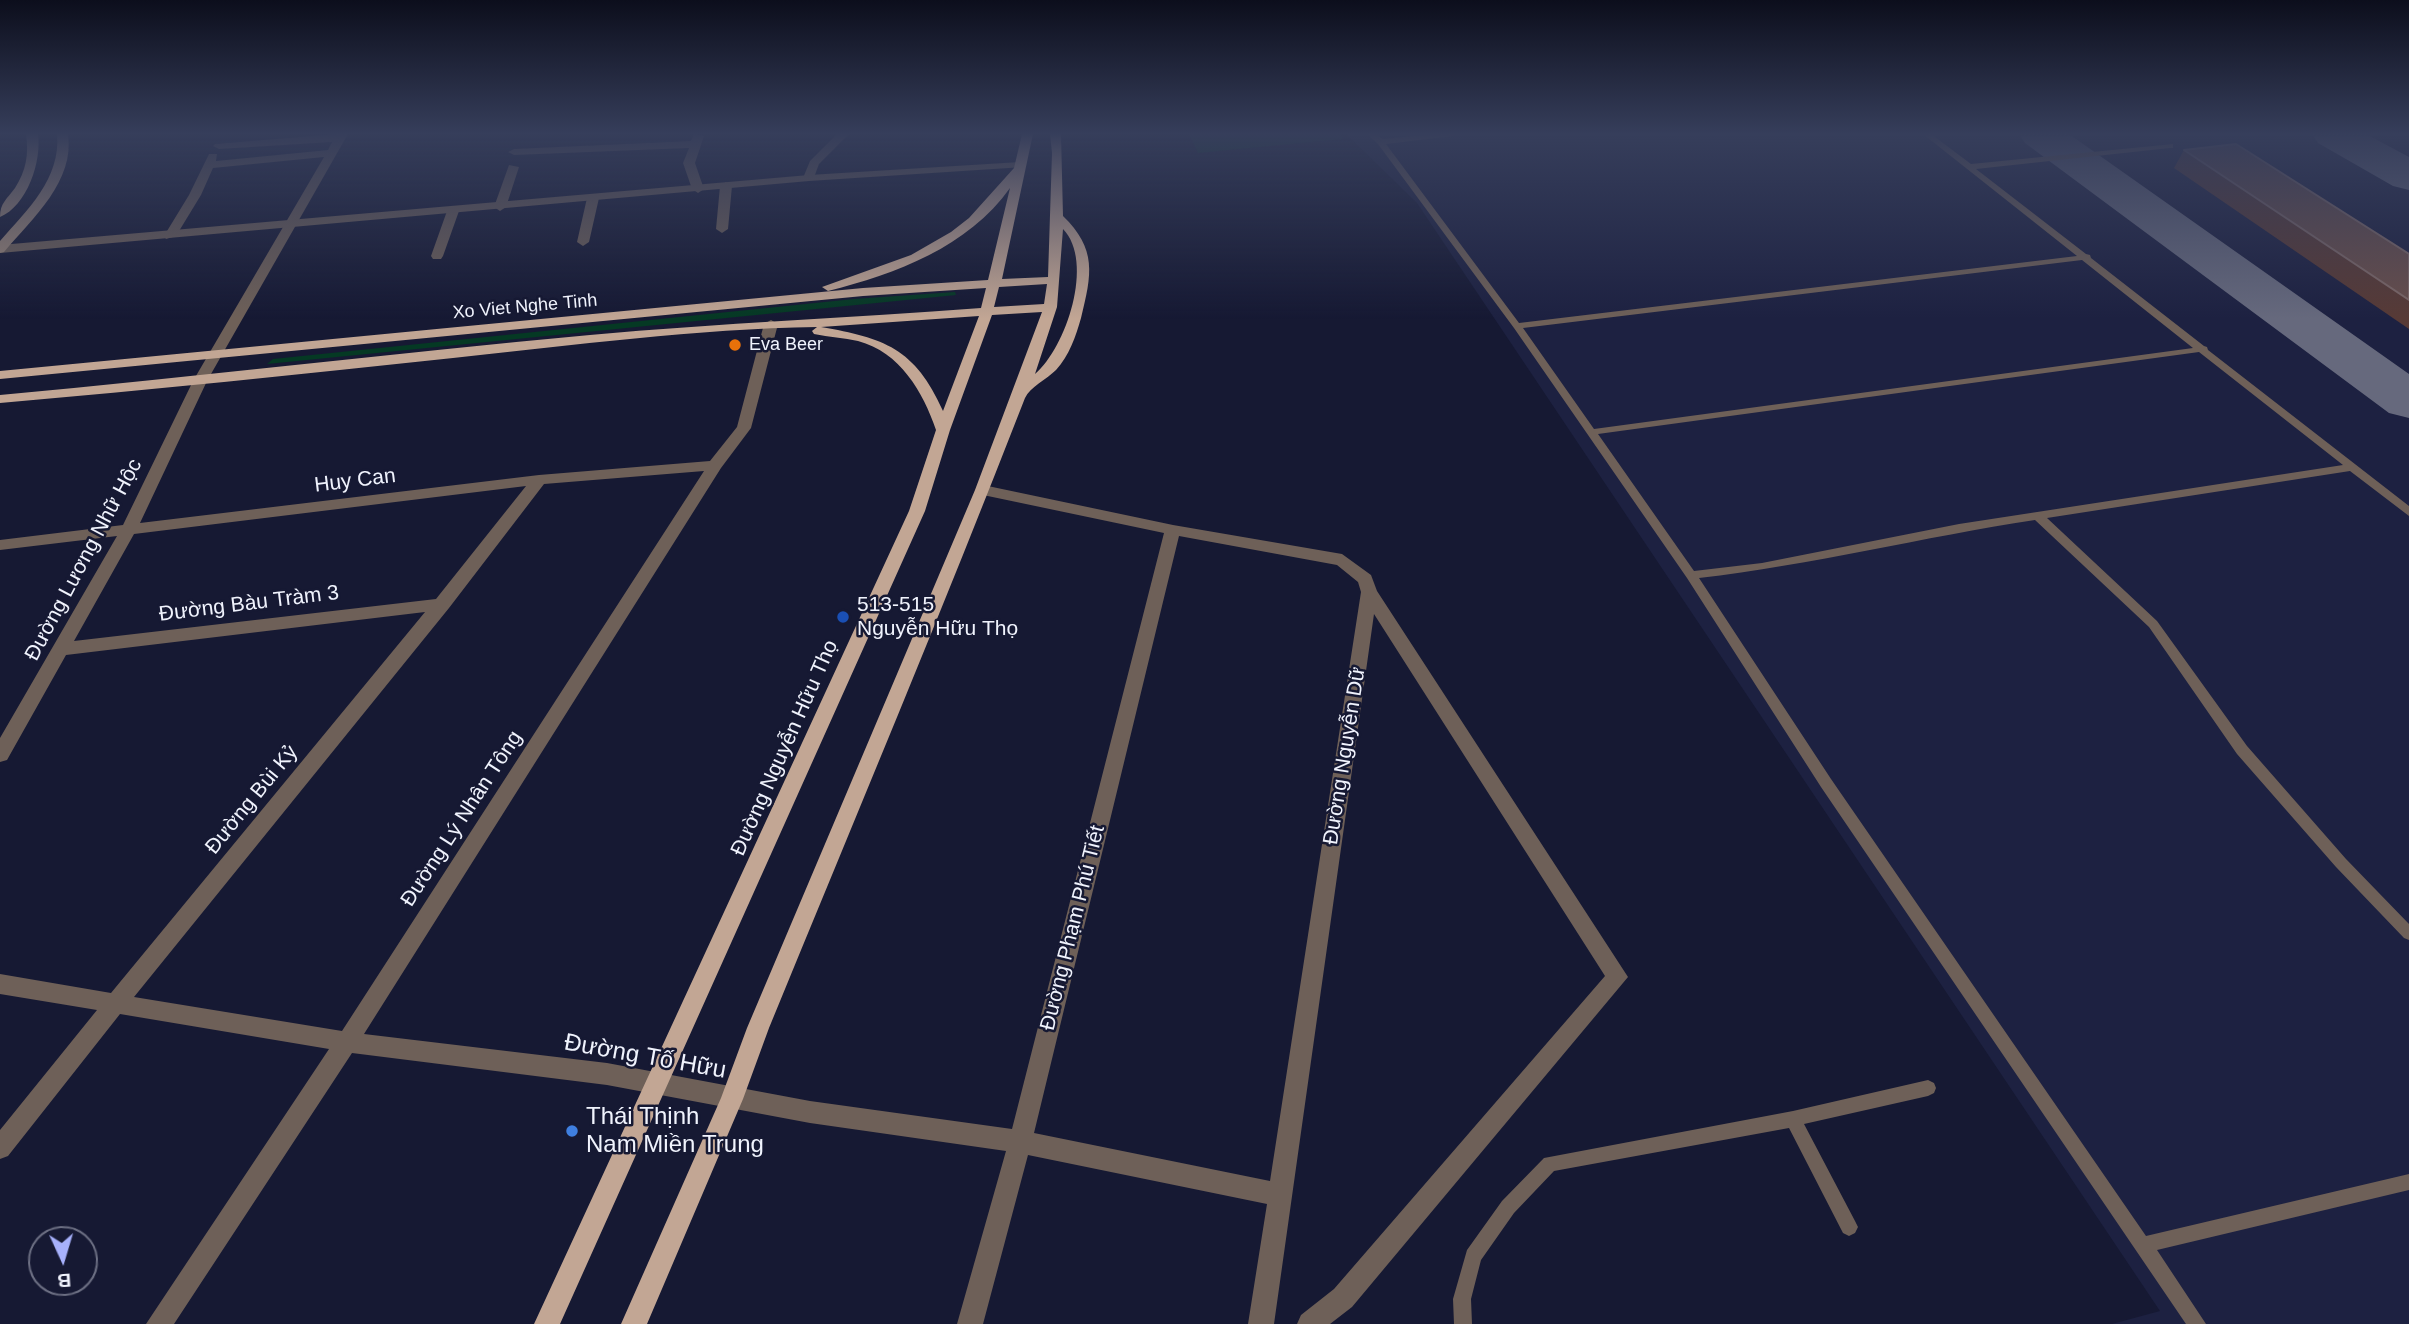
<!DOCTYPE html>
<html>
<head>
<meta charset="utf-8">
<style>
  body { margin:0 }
  #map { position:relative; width:2409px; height:1324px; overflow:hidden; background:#161933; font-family:Helvetica,sans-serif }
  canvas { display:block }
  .north { position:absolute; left:28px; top:1226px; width:70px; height:70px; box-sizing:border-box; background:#161933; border:2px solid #6d7084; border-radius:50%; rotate:176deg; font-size:19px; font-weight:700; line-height:28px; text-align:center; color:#f0f3fd }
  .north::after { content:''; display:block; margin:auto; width:24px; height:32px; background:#a7b1fc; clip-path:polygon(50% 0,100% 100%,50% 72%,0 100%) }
</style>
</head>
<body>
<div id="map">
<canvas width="2409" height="1324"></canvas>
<div class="north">B</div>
</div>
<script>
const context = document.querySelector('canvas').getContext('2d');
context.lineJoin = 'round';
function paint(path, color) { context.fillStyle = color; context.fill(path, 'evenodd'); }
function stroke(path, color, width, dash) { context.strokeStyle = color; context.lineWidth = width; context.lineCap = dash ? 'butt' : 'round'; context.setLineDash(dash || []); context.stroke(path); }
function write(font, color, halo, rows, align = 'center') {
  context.font = font + ' Helvetica,sans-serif'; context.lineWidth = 5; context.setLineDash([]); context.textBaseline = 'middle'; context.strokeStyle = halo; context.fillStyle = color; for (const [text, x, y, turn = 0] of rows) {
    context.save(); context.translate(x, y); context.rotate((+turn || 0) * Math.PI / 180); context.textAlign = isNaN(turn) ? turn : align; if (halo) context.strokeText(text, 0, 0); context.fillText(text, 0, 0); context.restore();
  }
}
const built = new Path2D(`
  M 1346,134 L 2409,134 L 2409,1324 L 2112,1324 L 2160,1311 L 1417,203 Z`);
const green = new Path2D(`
  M 1189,134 L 1340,134 L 1343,139 L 1198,153 Z
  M 955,292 L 956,295 L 267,364 L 273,359 L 854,299 Z`);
const taxiway = new Path2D(`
  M 2019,134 L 2069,134 L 2409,374 L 2409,418 L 2389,413 L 2025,143 Z
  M 2312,134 L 2366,134 L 2409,157 L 2409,190 L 2393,186 L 2318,143 Z`);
const service = new Path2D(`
  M 1367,134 L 1375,134 L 1383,139 L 1435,134 L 1457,134 L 1453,136 L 1386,144 L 1519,323 L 2077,256 L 1923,134 L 1931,134 L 1971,164 L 2173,144 L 2173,148 L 2170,148 L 1976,169 L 2086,254 L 2090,255 L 2091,258 L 2204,346 L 2207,347 L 2208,350 L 2409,506 L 2409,516 L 2350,471 L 2047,518 L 2157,621 L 2247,746 L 2346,859 L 2409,924 L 2409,940 L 2404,938 L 2336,867 L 2237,754 L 2149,627 L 2035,520 C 1923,537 1812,565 1699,578 L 1831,779 L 2146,1236 L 2409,1174 L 2409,1190 L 2157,1250 L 2206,1324 L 2186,1324 L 1821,787 L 1687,578 L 1514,328 L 1378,144 ZM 2082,260 L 2193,348 L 1594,429 L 1523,328 ZM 2199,352 L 2343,465 L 1959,524 L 1762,563 L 1694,571 L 1598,434 Z
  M 1928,1080 L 1934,1083 L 1936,1088 L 1934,1093 L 1928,1096 L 1804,1124 L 1855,1221 L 1858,1227 L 1855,1233 L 1849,1236 L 1843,1233 L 1789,1128 L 1554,1171 L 1514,1213 L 1481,1260 L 1471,1299 L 1472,1324 L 1454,1324 L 1453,1299 L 1467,1250 L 1502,1201 L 1544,1158 L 1793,1111 Z`);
const minor = new Path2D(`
  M 337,134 L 348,134 L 207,381 L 140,523 L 539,475 L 710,461 L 737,427 L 764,324 L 771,320 L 778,324 L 751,428 L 721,468 L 364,1034 L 607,1063 L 810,1101 L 1012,1129 L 1164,533 L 983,495 L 975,490 L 983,485 L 1173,525 L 1342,554 L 1371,575 L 1377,591 L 1628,977 L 1352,1307 L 1330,1324 L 1297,1324 L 1301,1315 L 1334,1289 L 1605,976 L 1374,614 L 1274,1324 L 1248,1324 L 1267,1204 L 1028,1155 L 983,1324 L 957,1324 L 1006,1151 L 810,1123 L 607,1085 L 352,1053 L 174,1324 L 146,1324 L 329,1049 L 120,1014 L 8,1156 L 0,1159 L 0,1130 L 97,1010 L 0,994 L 0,974 L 111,993 L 425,612 L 66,655 L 7,760 L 0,762 L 0,738 L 117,536 L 0,550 L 0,540 L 123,525 L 193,381 L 324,157 L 213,168 L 201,195 L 176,236 L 166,239 L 164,236 L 189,195 L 209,154 L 217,154 L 216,161 L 328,150 L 332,142 L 219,149 L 213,146 L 215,144 ZM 704,471 L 342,1031 L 134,997 L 449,608 L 544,484 ZM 526,486 L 436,599 L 74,641 L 134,534 ZM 1179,536 L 1337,565 L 1358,582 L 1361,592 L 1270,1181 L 1034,1133 Z
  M 694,134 L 704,136 L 695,163 L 704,189 L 698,193 L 692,189 L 683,163 L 689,148 L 514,155 L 508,152 L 514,149 L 691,141 Z
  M 837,134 L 849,134 L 819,164 L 813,180 L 805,180 L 803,178 L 810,161 Z
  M 509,165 L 519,167 L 506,207 L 500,211 L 494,207 Z
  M 726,182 L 732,186 L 728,229 L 722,233 L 716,229 L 720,186 Z
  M 593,194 L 599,198 L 589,242 L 583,246 L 577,242 L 587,198 Z
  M 453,207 L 459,211 L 443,256 L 441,259 L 433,259 L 431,256 L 447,211 Z`);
const tertiary = new Path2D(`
  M 1020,162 L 1026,165 L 1024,167 L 809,181 L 0,253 L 0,245 L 809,175 Z`);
const secondary = new Path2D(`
  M 26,134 L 38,134 C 42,161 27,206 0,217 C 0,203 7,199 15,188 C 26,171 29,154 26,134 Z
  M 57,134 L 68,134 C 75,181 33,218 4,252 L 0,253 L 0,241 C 27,210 61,179 57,134 Z`);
const primary = new Path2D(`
  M 1022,134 L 1033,134 L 1002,279 L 1048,277 L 1052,153 L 1050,134 L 1061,134 L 1063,216 C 1097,249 1092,274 1081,318 C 1076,336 1069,356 1056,370 C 1047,379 1030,387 1025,398 C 943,609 855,818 769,1028 L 743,1099 L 647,1324 L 621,1324 L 721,1098 L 747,1028 L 975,490 L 1042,312 L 992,315 L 950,430 L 925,511 L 560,1324 L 534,1324 L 909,511 L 936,430 C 923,392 900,352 858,341 C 844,338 829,337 814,334 L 812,331 L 817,327 C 696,329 574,345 453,358 C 302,374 151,390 0,403 L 0,395 C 197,377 393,353 590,335 C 720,323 851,318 981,308 L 986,288 L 863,296 L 0,379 L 0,371 L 863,288 L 988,280 L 1010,188 C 968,247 896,274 828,291 L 822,287 L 911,255 L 951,232 L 969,218 L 1014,168 ZM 1063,229 C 1095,262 1066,348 1035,374 L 1057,307 ZM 1047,284 L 1044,304 L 994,307 L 999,287 ZM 979,316 L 943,411 C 915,348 884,338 821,327 Z`);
const wall = new Path2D(`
  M 2184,150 L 2409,254 L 2409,329 L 2174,168 Z`);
const building = new Path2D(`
  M 2236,144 L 2409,254 L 2409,300 L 2184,150 Z`);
const markers = [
  [735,345,7,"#e8710a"],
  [843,617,7,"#1a4fb4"],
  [572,1131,7,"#3f7fe0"]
];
const farStreetnames = [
  ["Xo Viet Nghe Tinh",525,307,-5]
];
const farPoinames = [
  ["Eva Beer",749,345]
];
const streetNames = [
  ["Huy Can",355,481,-7],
  ["Đường Lương Nhữ Hộc",84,560,-62],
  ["Đường Bàu Tràm 3",249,604,-7],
  ["Đường Nguyễn Hữu Thọ",785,748,-66],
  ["Đường Nguyễn Dữ",1345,756,-81],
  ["Đường Bùi Kỷ",252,800,-51],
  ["Đường Lý Nhân Tông",462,819,-57],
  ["Đường Phạm Phú Tiết",1073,928,-76]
];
const poiNames = [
  ["513-515",857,605],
  ["Nguyễn Hữu Thọ",857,629]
];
const nearStreetnames = [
  ["Đường Tố Hữu",645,1057,10]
];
const nearPoinames = [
  ["Thái Thịnh",586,1117],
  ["Nam Miền Trung",586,1145]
];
paint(built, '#1d2141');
paint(green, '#053924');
paint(taxiway, '#66697d');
paint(service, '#6e6058');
paint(minor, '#6e6058');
paint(tertiary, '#6e6058');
paint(secondary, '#9d8879');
paint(primary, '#c2a694');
paint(wall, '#573a36');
paint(building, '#684e4b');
stroke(building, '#7d6867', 2);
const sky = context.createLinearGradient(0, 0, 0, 319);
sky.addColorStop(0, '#0c0e1c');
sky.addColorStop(0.42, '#363e5b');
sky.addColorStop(1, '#363e5b00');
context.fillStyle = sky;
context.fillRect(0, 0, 2409, 319);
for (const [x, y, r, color] of markers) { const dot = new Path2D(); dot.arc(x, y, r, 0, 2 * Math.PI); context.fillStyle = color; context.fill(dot); stroke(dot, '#161933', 2.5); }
write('18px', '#f0f3fd', '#161933', farStreetnames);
write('18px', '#f0f3fd', '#161933', farPoinames, 'left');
write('21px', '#f0f3fd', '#161933', streetNames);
write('21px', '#f0f3fd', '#161933', poiNames, 'left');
write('24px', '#f0f3fd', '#161933', nearStreetnames);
write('24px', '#f0f3fd', '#161933', nearPoinames, 'left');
</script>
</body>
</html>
